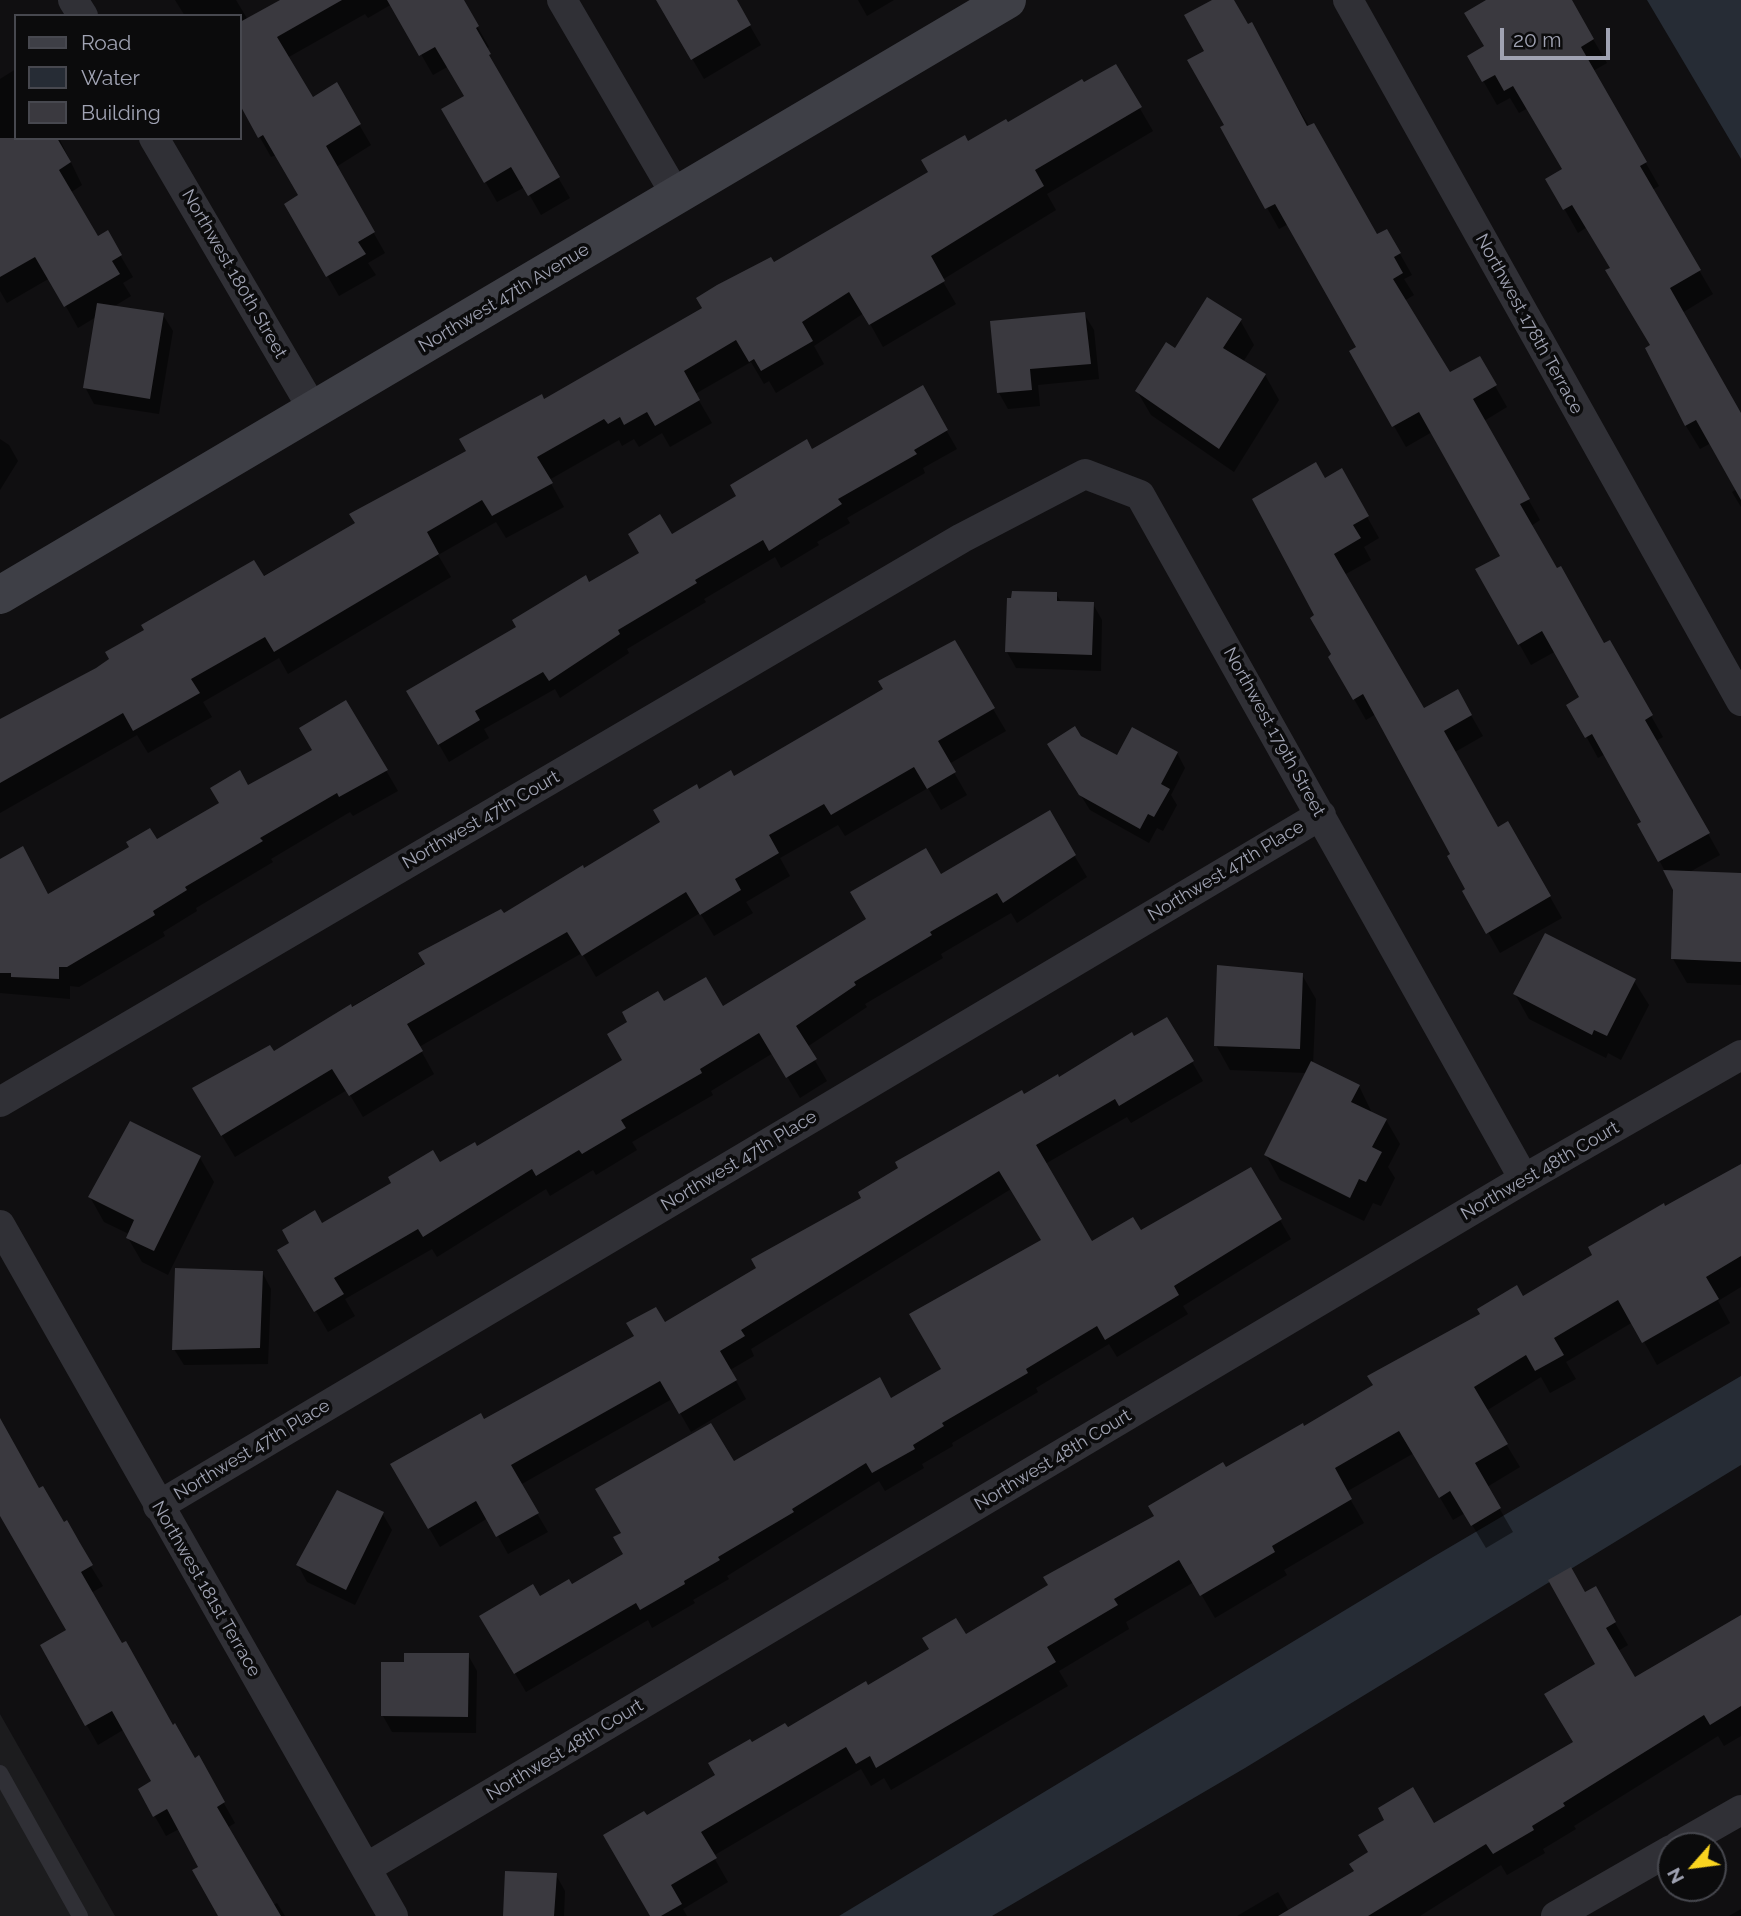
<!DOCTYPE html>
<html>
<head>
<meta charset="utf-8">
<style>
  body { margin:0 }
  #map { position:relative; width:1741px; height:1916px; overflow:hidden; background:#100f11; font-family:Raleway,sans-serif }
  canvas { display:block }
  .legend { position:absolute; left:14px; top:14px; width:228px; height:126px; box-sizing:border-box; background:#0b0b0c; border:2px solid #47484f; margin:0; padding:9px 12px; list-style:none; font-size:21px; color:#a0a3b3 }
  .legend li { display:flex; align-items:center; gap:14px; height:35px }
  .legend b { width:35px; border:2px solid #47484f }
  .north { position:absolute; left:1657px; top:1832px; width:70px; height:70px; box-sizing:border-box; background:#0b0b0c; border:2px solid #47484f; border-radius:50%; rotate:242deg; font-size:19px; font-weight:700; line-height:28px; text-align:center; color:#a0a3b3 }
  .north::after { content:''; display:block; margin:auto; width:24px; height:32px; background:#f9d420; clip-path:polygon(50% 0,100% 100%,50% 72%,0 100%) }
  .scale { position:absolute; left:1500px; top:28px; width:110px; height:32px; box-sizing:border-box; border:4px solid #a0a3b3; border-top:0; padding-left:9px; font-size:21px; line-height:24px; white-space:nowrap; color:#a0a3b3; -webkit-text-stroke:5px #0b0b0c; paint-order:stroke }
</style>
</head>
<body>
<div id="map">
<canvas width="1741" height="1916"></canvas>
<ul class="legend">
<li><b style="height:9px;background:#3e3f46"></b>Road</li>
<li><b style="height:19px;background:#262c35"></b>Water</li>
<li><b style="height:19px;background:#3a393f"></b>Building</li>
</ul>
<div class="north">N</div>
<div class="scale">20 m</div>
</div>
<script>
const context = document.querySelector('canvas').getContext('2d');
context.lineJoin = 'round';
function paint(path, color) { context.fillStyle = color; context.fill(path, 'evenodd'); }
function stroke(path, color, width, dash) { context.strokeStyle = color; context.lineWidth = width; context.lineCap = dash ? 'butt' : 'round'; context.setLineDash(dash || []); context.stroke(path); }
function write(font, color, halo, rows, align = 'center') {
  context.font = font + ' Raleway,sans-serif'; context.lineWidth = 7; context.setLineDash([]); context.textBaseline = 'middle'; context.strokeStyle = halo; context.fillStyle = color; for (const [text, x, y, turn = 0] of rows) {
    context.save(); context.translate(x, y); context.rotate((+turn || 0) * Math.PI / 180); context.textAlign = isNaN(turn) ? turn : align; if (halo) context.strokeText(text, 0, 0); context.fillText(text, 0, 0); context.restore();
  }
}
const built = new Path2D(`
  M 0,1714 L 115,1916 L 0,1916 Z`);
const water = new Path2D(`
  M 1647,0 L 1741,0 L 1741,159 L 1740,157 Z
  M 1741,1376 L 1741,1465 L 1245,1768 L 992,1916 L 839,1916 L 1433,1557 Z`);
const shadow = new Path2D(`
  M 175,0 L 236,0 L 248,20 L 282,0 L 462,0 L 489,47 L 486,49 L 499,76 L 570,198 L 541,215 L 525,187 L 497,202 L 444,110 L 466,96 L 449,66 L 433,75 L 392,4 L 368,18 L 365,14 L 287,58 L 312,99 L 336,85 L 371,145 L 336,167 L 385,253 L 368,263 L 376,275 L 339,296 L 286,204 L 300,196 L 276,155 L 271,157 L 240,102 L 240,16 L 185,16 Z
  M 658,0 L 735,0 L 761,45 L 704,79 Z
  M 858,0 L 894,0 L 867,16 Z
  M 1215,0 L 1232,0 L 1377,237 L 1387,231 L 1412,275 L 1404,279 L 1414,295 L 1404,301 L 1450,375 L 1479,358 L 1507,407 L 1484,421 L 1540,520 L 1531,526 L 1604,645 L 1621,663 L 1663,737 L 1656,741 L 1720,855 L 1688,873 L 1741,874 L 1741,985 L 1687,983 L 1673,959 L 1675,890 L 1640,824 L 1643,822 L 1605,754 L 1598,758 L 1569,705 L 1581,698 L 1556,651 L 1531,665 L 1478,570 L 1502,556 L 1432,432 L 1406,447 L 1351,351 L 1359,347 L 1288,224 L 1279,229 L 1222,128 L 1227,126 L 1207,52 Z
  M 1490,0 L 1570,0 L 1607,63 L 1593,71 L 1659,186 L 1652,190 L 1713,294 L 1682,313 L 1741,416 L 1741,507 L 1732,492 L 1737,489 L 1711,443 L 1700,449 L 1686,426 L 1647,348 L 1652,346 L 1612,269 L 1587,227 L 1578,233 L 1548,180 L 1564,170 L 1528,108 L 1519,113 L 1510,98 L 1497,105 L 1469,56 L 1486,47 Z
  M 1115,66 L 1153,131 L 1047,194 L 1056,210 L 942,280 L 956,304 L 883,347 L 864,313 L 814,346 L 824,364 L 776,393 L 769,381 L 764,384 L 751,362 L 695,394 L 712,423 L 670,447 L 662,433 L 639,447 L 634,439 L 622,446 L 619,440 L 549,480 L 564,507 L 506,538 L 496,522 L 438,555 L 451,577 L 288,674 L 279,658 L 203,702 L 212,717 L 148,753 L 137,735 L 0,813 L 0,721 L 357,524 L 544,401 L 930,173 L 968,143 Z
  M 16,69 L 16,138 L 59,138 L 82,185 L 70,193 L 97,239 L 107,233 L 133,277 L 123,283 L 131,296 L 113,307 L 163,315 L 173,331 L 159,414 L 94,404 L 85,387 L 96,317 L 78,328 L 50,278 L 7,303 L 0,291 L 0,79 Z
  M 1084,314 L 1094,330 L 1099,379 L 1038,385 L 1040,406 L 1008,409 L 999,393 Z
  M 1240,320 L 1254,345 L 1243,362 L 1265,375 L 1279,400 L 1234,472 L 1151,415 L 1137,391 L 1176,350 Z
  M 922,388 L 957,449 L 923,468 L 925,473 L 847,518 L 850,523 L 817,542 L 819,545 L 781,568 L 775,557 L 704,599 L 706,602 L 627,649 L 629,653 L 560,698 L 555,689 L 484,729 L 489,738 L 449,762 L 409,692 Z
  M 0,439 L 9,445 L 18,461 L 0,490 Z
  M 1341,471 L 1379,538 L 1364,547 L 1371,560 L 1344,575 L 1423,710 L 1457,691 L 1483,736 L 1455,752 L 1498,829 L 1508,823 L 1562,918 L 1500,953 L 1465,892 L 1468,890 L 1453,855 L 1376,714 L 1366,720 L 1330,657 L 1333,655 L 1316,616 L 1325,480 Z
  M 1056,594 L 1062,603 L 1093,604 L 1102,620 L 1101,671 L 1016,668 L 1007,652 Z
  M 954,643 L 1006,731 L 949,764 L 967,795 L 941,810 L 928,788 L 845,836 L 838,825 L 780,858 L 790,876 L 746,902 L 753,913 L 714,936 L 700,913 L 596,977 L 582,953 L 419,1047 L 434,1074 L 363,1117 L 347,1090 L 235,1157 L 207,1111 L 273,1053 L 663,823 L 699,792 L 734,778 L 885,689 Z
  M 346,702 L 398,791 L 353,816 L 350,812 L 271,859 L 273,862 L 196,908 L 197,911 L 163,932 L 165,936 L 79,987 L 70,986 L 70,999 L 0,993 L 0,861 L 49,896 L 156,841 L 313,751 Z
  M 1080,737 L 1118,758 L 1177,753 L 1185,768 L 1171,795 L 1177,805 L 1163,831 L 1157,828 L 1149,843 L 1090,810 L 1058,759 Z
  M 1049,813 L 1087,877 L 1017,923 L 1011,913 L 941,954 L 943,958 L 865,1004 L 867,1007 L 807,1047 L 827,1081 L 800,1098 L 773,1053 L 711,1091 L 713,1095 L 632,1142 L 637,1150 L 596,1175 L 593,1170 L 550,1196 L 546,1189 L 437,1257 L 432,1249 L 345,1299 L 355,1316 L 328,1332 L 280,1250 L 440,1164 L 477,1148 L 624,1060 L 663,1004 L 722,1008 Z
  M 1302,975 L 1316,999 L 1313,1064 L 1359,1086 L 1372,1113 L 1386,1120 L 1400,1144 L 1388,1167 L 1395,1178 L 1381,1206 L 1373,1203 L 1364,1221 L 1280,1180 L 1266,1155 L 1307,1073 L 1230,1070 L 1216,1045 Z
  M 1634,981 L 1649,1005 L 1621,1060 L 1608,1053 L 1606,1058 L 1529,1019 L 1515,994 Z
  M 1167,1019 L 1203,1081 L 1131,1123 L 1127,1117 L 1045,1164 L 1092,1243 L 1140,1233 L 1250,1169 L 1291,1239 L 1183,1306 L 1188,1314 L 1117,1357 L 1109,1344 L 1036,1388 L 1038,1392 L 952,1443 L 953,1446 L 922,1464 L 924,1468 L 885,1491 L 879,1481 L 727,1576 L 729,1579 L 693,1600 L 695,1603 L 652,1628 L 648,1620 L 526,1692 L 481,1616 L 572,1586 L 626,1555 L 733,1464 L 891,1400 L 943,1370 L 1043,1241 L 1011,1189 L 751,1349 L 754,1356 L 730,1370 L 746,1399 L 691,1432 L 672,1399 L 520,1485 L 548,1532 L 508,1554 L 488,1518 L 440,1547 L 392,1464 L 484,1422 L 664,1325 L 759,1269 L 1024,1096 Z
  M 200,1158 L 214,1182 L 168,1275 L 142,1262 L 128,1238 L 129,1234 L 104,1222 L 90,1197 Z
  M 1741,1165 L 1741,1287 L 1718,1301 L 1730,1323 L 1657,1365 L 1633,1322 L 1566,1362 L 1576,1379 L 1550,1393 L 1541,1377 L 1486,1411 L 1520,1467 L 1487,1487 L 1513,1532 L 1486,1548 L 1465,1513 L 1453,1520 L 1414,1453 L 1346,1492 L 1364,1523 L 1284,1570 L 1287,1575 L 1215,1618 L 1194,1582 L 1126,1622 L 1129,1629 L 1059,1671 L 1068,1686 L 891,1790 L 884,1778 L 871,1786 L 861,1769 L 713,1856 L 728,1882 L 683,1909 L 687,1916 L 652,1916 L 647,1818 L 718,1776 L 752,1745 L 965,1636 L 1050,1586 L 1225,1469 L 1304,1428 L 1595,1256 L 1665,1209 Z
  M 262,1272 L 271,1289 L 268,1364 L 184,1365 L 174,1349 Z
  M 0,1422 L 39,1490 L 42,1488 L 103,1586 L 91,1593 L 172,1727 L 194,1760 L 198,1758 L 235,1823 L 227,1828 L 273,1905 L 277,1903 L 285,1916 L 220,1916 L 200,1867 L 179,1829 L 166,1836 L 140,1790 L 153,1782 L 123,1730 L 98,1745 L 42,1646 L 68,1631 L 0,1512 Z
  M 382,1513 L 392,1530 L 355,1605 L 307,1582 L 298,1565 L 318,1524 Z
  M 1595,1589 L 1628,1645 L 1618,1651 L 1635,1679 L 1741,1617 L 1741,1736 L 1724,1746 L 1718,1736 L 1574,1826 L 1576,1829 L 1543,1849 L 1545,1853 L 1507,1875 L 1501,1865 L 1420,1916 L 1237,1916 L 1278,1892 L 1289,1911 L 1574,1743 L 1597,1665 L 1585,1595 Z
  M 468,1655 L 477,1671 L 476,1733 L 392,1732 L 383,1716 Z
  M 556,1875 L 565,1891 L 564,1916 L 503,1916 Z
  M 1741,1909 L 1741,1916 L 1729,1916 Z`);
const building = new Path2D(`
  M 280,0 L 342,0 L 277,37 L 313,97 L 337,82 L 361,124 L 326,146 L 375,232 L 358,242 L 366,254 L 326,277 L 284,204 L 298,195 L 263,135 L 258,138 L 240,105 L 240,22 Z
  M 387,0 L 464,0 L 479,26 L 476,28 L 491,54 L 489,55 L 560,177 L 528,196 L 511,167 L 484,183 L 441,109 L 464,96 L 435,47 L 419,56 Z
  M 656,0 L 737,0 L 751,25 L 691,60 Z
  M 1212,0 L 1234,0 L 1248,24 L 1252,22 L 1307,126 L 1314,123 L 1377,234 L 1387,229 L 1401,253 L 1394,257 L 1403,273 L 1393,279 L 1450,372 L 1480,356 L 1497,385 L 1473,399 L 1530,499 L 1520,504 L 1557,568 L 1561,566 L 1604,643 L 1610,640 L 1653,715 L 1645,720 L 1710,833 L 1658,862 L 1637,824 L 1641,822 L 1592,734 L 1585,738 L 1566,705 L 1579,697 L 1542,631 L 1518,645 L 1475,569 L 1500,556 L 1419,412 L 1392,427 L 1349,351 L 1356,347 L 1275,204 L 1265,209 L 1220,127 L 1224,125 L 1187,60 L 1204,51 L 1184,15 Z
  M 1486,0 L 1572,0 L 1594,39 L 1581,47 L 1647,162 L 1640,166 L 1701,270 L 1670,288 L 1741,413 L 1741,500 L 1696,420 L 1685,426 L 1645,348 L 1650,345 L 1605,270 L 1610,268 L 1572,205 L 1563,210 L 1545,179 L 1562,169 L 1513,86 L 1504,91 L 1495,75 L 1482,82 L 1467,56 L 1484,46 L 1464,13 Z
  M 1116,64 L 1142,107 L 1035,170 L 1044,186 L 931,256 L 945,281 L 869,325 L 849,292 L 802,322 L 813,341 L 761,371 L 754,359 L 749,362 L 736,340 L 684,371 L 700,400 L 655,426 L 647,412 L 624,425 L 620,417 L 608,424 L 604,419 L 537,457 L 553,483 L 492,516 L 482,500 L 427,532 L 439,554 L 274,652 L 265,637 L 191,679 L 200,693 L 133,731 L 123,713 L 0,783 L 0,719 L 96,668 L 109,659 L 105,652 L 144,630 L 141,625 L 254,560 L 264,576 L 355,523 L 349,514 L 466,451 L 459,439 L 542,394 L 544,399 L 702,308 L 696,298 L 717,285 L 771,257 L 774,262 L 928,172 L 921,160 L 965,135 L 968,141 L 1006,119 L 1008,122 L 1082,79 L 1084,82 Z
  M 0,138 L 57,138 L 71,162 L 59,170 L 98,236 L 108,230 L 122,255 L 112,261 L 120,274 L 64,307 L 35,257 L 0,277 Z
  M 1207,297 L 1242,319 L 1223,348 L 1266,374 L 1219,449 L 1135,391 L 1166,342 L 1175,348 Z
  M 97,303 L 164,313 L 150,399 L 83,388 Z
  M 1085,312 L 1091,364 L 1030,369 L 1032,390 L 997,393 L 990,321 Z
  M 923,385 L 948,430 L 914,450 L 917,454 L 838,499 L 842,504 L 769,551 L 763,540 L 695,580 L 697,583 L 618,630 L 620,634 L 549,681 L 543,672 L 475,711 L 480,720 L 438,745 L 406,691 L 516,627 L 512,620 L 586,575 L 589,582 L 639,553 L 628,534 L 660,514 L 672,534 L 736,496 L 730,485 L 807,439 L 812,449 Z
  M 1316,462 L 1325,478 L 1342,468 L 1369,516 L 1353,525 L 1361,538 L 1334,554 L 1424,708 L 1458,689 L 1472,715 L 1444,731 L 1498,827 L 1508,821 L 1551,896 L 1486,934 L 1462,891 L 1465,889 L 1447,856 L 1450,854 L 1363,694 L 1353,700 L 1328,657 L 1331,654 L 1310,618 L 1314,615 L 1252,499 Z
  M 1012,591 L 1057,592 L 1057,601 L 1094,602 L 1092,655 L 1005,652 L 1007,598 L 1011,598 Z
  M 955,640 L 995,708 L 938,741 L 956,772 L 927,789 L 914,767 L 831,815 L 824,804 L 769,835 L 779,853 L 735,879 L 741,890 L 700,915 L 686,892 L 582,956 L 567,932 L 407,1024 L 423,1051 L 349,1096 L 332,1069 L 221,1136 L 192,1088 L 270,1045 L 274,1051 L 351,1004 L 352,1007 L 425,964 L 418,953 L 501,909 L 504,913 L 583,865 L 584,868 L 660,822 L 653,810 L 697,784 L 699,789 L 731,770 L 734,776 L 883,689 L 878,681 Z
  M 346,700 L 388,770 L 339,797 L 337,793 L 260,838 L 263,841 L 185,887 L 187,890 L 153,911 L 155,915 L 67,967 L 59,967 L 59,979 L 11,977 L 11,973 L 0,973 L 0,859 L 23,846 L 48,894 L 129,847 L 126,842 L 150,828 L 157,839 L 219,803 L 210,788 L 240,770 L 248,785 L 312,750 L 299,728 Z
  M 1075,726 L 1081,736 L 1117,755 L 1132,727 L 1178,752 L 1161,784 L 1170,789 L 1154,817 L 1148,814 L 1140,829 L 1079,795 L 1047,744 Z
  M 1050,810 L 1076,855 L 1003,903 L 997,893 L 930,932 L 932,935 L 854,982 L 856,985 L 796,1026 L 817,1059 L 786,1078 L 759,1033 L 700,1069 L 702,1073 L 621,1120 L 626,1128 L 582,1154 L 579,1150 L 536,1176 L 532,1169 L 423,1237 L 418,1229 L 334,1278 L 344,1294 L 314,1312 L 277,1250 L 289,1243 L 282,1230 L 315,1210 L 322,1223 L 391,1183 L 388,1177 L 433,1150 L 440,1162 L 475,1142 L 477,1146 L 622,1060 L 607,1034 L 627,1022 L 622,1012 L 658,991 L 664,1001 L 706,977 L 723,1006 L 866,919 L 850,892 L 926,848 L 941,874 Z
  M 1663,870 L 1741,873 L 1741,962 L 1671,959 L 1673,890 Z
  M 1545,933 L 1636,979 L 1607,1036 L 1594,1030 L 1592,1035 L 1513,994 Z
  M 1217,965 L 1303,973 L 1300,1049 L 1214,1046 Z
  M 1167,1017 L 1194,1061 L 1119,1106 L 1115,1099 L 1036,1145 L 1092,1241 L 1133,1217 L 1141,1230 L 1251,1167 L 1282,1219 L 1174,1286 L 1179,1295 L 1105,1340 L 1097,1326 L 1026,1369 L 1028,1373 L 942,1423 L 944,1426 L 913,1445 L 915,1449 L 872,1473 L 866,1463 L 792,1509 L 794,1512 L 718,1557 L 720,1560 L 684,1581 L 685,1584 L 640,1610 L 636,1603 L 514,1674 L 479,1616 L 533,1584 L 540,1596 L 569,1579 L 572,1584 L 623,1554 L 613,1537 L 621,1533 L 595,1489 L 711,1423 L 734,1461 L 880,1377 L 891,1398 L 941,1369 L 909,1314 L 1041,1240 L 999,1171 L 741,1330 L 745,1336 L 720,1351 L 737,1380 L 679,1414 L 660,1381 L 511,1465 L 539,1513 L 496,1537 L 476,1501 L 428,1529 L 390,1464 L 481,1413 L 484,1419 L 634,1336 L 626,1323 L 656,1307 L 665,1322 L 756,1268 L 751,1259 L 861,1198 L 858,1192 L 898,1168 L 895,1162 L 1022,1090 L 1024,1094 L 1058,1074 L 1059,1077 L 1132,1032 L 1134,1036 Z
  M 1311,1061 L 1360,1085 L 1351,1102 L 1387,1119 L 1372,1147 L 1382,1152 L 1366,1182 L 1359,1179 L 1350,1198 L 1264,1155 Z
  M 130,1121 L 201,1156 L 154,1251 L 126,1238 L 134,1220 L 88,1197 Z
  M 1741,1164 L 1741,1256 L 1706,1277 L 1719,1299 L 1642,1343 L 1618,1300 L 1554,1338 L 1564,1355 L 1535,1371 L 1526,1355 L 1474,1387 L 1508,1444 L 1475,1463 L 1501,1508 L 1471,1526 L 1450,1491 L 1439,1498 L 1399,1431 L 1335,1468 L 1352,1499 L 1272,1546 L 1275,1552 L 1200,1596 L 1179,1560 L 1114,1599 L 1118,1605 L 1047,1647 L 1056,1662 L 876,1768 L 870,1756 L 856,1764 L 846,1747 L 701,1832 L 717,1858 L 671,1885 L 682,1904 L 661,1916 L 650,1916 L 603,1835 L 644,1811 L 647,1815 L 715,1775 L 708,1763 L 750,1739 L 752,1742 L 785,1723 L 788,1727 L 866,1681 L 868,1685 L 929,1649 L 922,1638 L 956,1618 L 966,1634 L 1048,1585 L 1043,1577 L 1154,1516 L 1148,1506 L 1223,1462 L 1226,1467 L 1303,1423 L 1304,1426 L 1373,1385 L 1367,1376 L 1480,1314 L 1477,1309 L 1517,1285 L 1523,1296 L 1592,1255 L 1588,1247 L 1664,1203 L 1665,1206 Z
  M 175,1268 L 263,1271 L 260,1348 L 172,1350 Z
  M 0,1418 L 39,1488 L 43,1486 L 64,1522 L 67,1520 L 80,1543 L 93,1565 L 81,1572 L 122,1643 L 126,1641 L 173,1725 L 175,1723 L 195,1758 L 199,1755 L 225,1802 L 217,1807 L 281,1916 L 218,1916 L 192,1870 L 198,1867 L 167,1809 L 153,1817 L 138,1789 L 151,1781 L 112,1711 L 85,1726 L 40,1645 L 66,1630 L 0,1516 Z
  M 337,1490 L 384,1512 L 346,1590 L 296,1565 Z
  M 1571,1567 L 1585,1592 L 1596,1586 L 1616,1622 L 1606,1628 L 1635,1677 L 1741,1615 L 1741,1706 L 1710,1725 L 1704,1715 L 1563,1803 L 1565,1806 L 1532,1826 L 1534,1830 L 1493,1854 L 1486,1844 L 1368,1916 L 1278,1916 L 1354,1871 L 1349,1864 L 1368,1852 L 1358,1835 L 1384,1820 L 1378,1808 L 1413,1787 L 1434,1823 L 1573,1742 L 1544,1694 L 1595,1664 L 1548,1580 Z
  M 404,1653 L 469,1653 L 468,1717 L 381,1716 L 381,1662 L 404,1662 Z
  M 505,1871 L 557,1873 L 554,1916 L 503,1916 Z`);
const lane = new Path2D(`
  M 0,1773 L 80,1916`);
const street = new Path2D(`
  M 73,0 L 83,16
  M 562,0 L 676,195
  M 1348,0 L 1741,701
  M 154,138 L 314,411
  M 0,1102 L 962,538 L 1085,474 L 1140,495 L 1524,1179
  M 0,1225 L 393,1916
  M 158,1506 L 1321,815
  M 1678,1846 L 1741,1810
  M 366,1868 L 1524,1179 L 1741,1055
  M 1556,1916 L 1671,1850`);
const secondary = new Path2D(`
  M 0,595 L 1007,0`);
const streetNames = [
  ["Northwest 180th Street",234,274,60],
  ["Northwest 47th Avenue",504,298,-31],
  ["Northwest 178th Terrace",1529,324,61],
  ["Northwest 179th Street",1274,732,61],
  ["Northwest 47th Court",481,820,-30],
  ["Northwest 47th Place",1226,871,-31],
  ["Northwest 47th Place",739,1161,-31],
  ["Northwest 48th Court",1540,1171,-30],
  ["Northwest 47th Place",252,1450,-31],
  ["Northwest 48th Court",1053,1460,-31],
  ["Northwest 181st Terrace",206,1589,60],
  ["Northwest 48th Court",565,1750,-31]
];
paint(built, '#1c1c1e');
paint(water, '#262c35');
paint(shadow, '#0007');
paint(building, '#3a393f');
stroke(lane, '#303036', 16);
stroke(street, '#303036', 30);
stroke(secondary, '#3e3f46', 38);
write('18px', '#a0a3b3', '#0b0b0c', streetNames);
</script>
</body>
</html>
